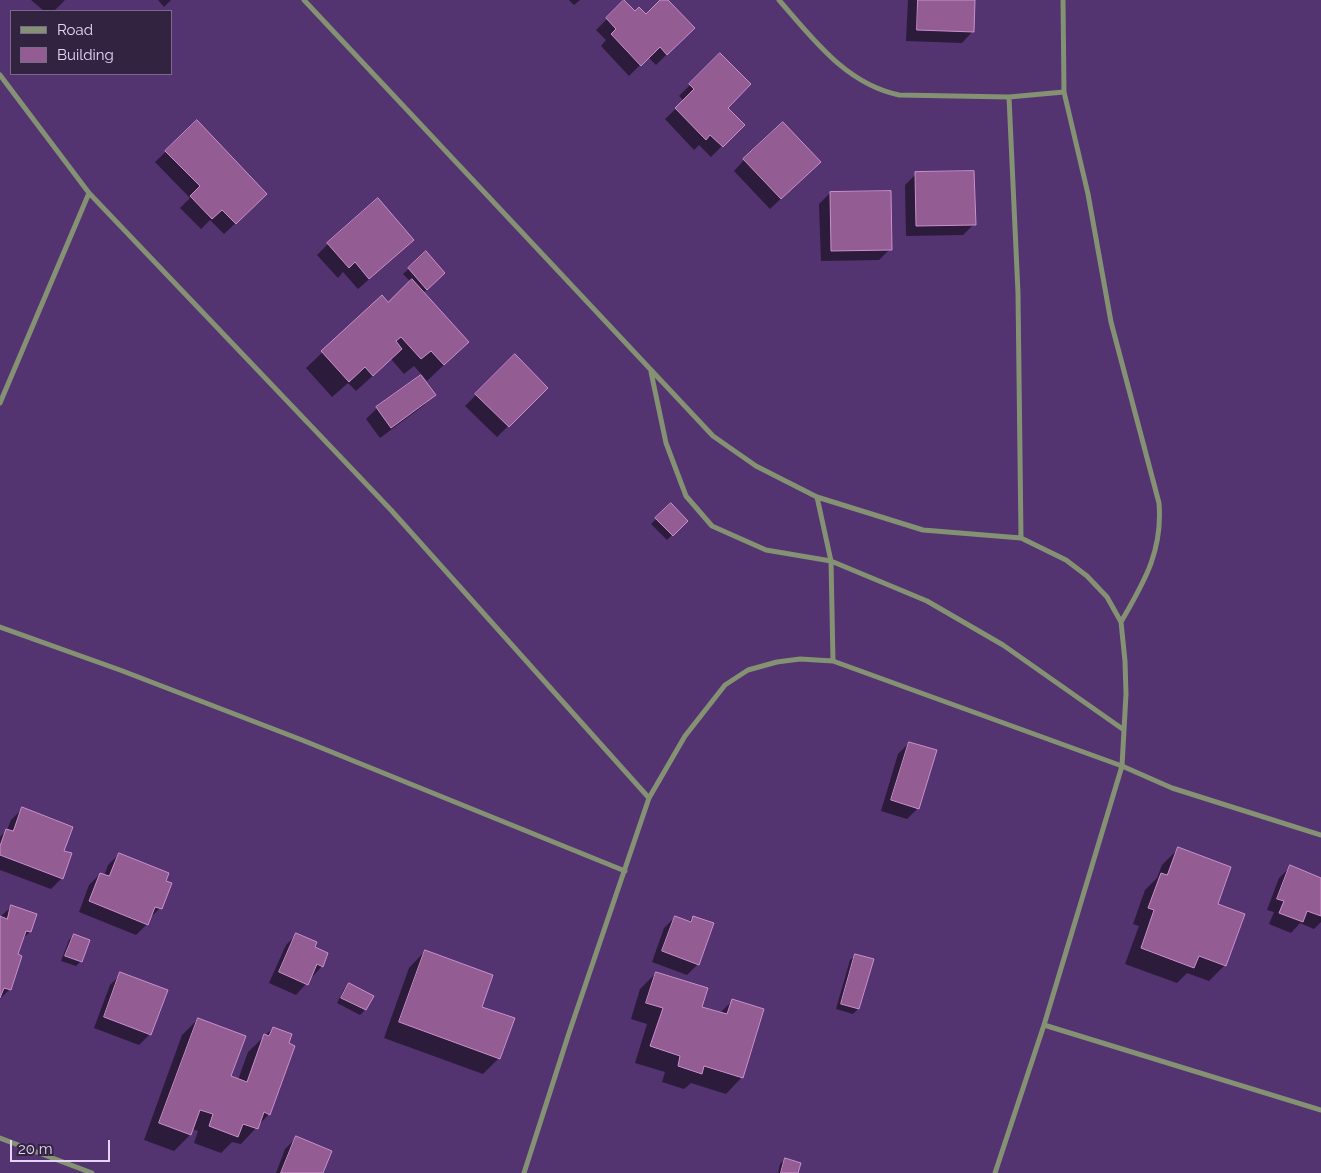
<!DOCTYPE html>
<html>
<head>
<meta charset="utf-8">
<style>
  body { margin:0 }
  #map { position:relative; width:1321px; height:1173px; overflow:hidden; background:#533370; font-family:Raleway,sans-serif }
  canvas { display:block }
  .legend { position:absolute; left:10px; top:10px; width:162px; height:65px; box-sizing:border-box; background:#322440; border:1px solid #7a6a8a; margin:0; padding:6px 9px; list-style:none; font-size:15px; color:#e5d4f8 }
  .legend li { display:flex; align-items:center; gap:10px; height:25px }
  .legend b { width:25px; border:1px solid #7a6a8a }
  .scale { position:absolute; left:10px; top:1140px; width:100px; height:22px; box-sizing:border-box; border:2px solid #e5d4f8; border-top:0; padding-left:6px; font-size:15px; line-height:18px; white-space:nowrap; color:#e5d4f8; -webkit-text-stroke:4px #322440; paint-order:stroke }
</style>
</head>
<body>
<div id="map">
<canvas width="1321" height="1173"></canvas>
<ul class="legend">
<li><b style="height:6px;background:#849173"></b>Road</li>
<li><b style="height:14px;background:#935c93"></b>Building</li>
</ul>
<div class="scale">20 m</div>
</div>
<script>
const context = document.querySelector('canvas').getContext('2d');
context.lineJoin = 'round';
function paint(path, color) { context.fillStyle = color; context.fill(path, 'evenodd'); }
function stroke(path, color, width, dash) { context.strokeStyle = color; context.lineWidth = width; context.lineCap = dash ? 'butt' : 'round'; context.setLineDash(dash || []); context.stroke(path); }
const shadow = new Path2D(`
  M 31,0 L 65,0 L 54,11 L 44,11 Z
  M 158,0 L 171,0 L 164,7 Z
  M 569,0 L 580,0 L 574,5 Z
  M 662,0 L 666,0 L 693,28 L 656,65 L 648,57 L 629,76 L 601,46 L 606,40 L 596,30 L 624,2 L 635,13 L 646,16 Z
  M 908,0 L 974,0 L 972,32 L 962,43 L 906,41 Z
  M 720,55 L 726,108 L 743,125 L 711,157 L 699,145 L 694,150 L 665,119 L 684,101 L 679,96 Z
  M 197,122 L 266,194 L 224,234 L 210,220 L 201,229 L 180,208 L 190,198 L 155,162 Z
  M 744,160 L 808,173 L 770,209 L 734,171 Z
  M 916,174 L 974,224 L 963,235 L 906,236 L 905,185 Z
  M 830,193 L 890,249 L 879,260 L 821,261 L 819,204 Z
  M 413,240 L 358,289 L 343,272 L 338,278 L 317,255 L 328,244 Z
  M 426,253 L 444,273 L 423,293 L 451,358 L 427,381 L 414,366 L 404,374 L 391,359 L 356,391 L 348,383 L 332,397 L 306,368 L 382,296 L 388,303 L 411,282 L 403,274 Z
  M 515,356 L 547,388 L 497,437 L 465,406 Z
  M 434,395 L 423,406 L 380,438 L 366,419 L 377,408 Z
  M 671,505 L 686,521 L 667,540 L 651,524 Z
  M 909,743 L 918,808 L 907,819 L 881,811 L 898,754 Z
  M 22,809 L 63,851 L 62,878 L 51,889 L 0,870 L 0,837 L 7,830 L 11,820 Z
  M 1178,849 L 1216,904 L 1225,965 L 1209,981 L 1187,973 L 1177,983 L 1125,964 L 1139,926 L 1133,924 L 1145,890 L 1157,878 L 1162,865 Z
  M 119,854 L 160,908 L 149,919 L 147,924 L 136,935 L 79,912 L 89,885 L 100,874 L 104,876 L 108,865 Z
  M 1290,867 L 1321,879 L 1321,922 L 1314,929 L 1300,923 L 1291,933 L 1269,924 L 1274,912 L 1267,910 L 1279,878 Z
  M 12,906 L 30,932 L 22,939 L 17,955 L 10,989 L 0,999 L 0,917 Z
  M 675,917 L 688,922 L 693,917 L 698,964 L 687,975 L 652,962 L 664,928 Z
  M 297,934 L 313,948 L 322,966 L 296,995 L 269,983 L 286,945 Z
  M 74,935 L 81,961 L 76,966 L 61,961 L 69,940 Z
  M 425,951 L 480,1007 L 499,1058 L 483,1074 L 384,1038 L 409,968 Z
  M 856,955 L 872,960 L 858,1009 L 853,1014 L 836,1009 L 850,960 Z
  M 656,973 L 700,1007 L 720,1013 L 732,1001 L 742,1077 L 726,1094 L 691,1083 L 684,1089 L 662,1082 L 665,1072 L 635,1063 L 647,1024 L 631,1019 L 640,989 Z
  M 121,974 L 150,1034 L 139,1045 L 94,1028 L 110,985 Z
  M 349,984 L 372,996 L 365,1010 L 360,1015 L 337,1003 L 344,989 Z
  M 198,1019 L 230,1077 L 238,1080 L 248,1052 L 273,1028 L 269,1114 L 241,1144 L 232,1142 L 221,1153 L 194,1143 L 198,1131 L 192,1129 L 190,1135 L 174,1151 L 144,1140 L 182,1035 Z
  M 296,1138 L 322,1173 L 276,1173 L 285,1149 Z
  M 785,1159 L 797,1173 L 778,1173 L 780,1164 Z`);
const building = new Path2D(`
  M 624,0 L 635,11 L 639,7 L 646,14 L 660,0 L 668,0 L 695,28 L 667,55 L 660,47 L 641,66 L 611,34 L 616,29 L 606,18 Z
  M 918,0 L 975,0 L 974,32 L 917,30 Z
  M 720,53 L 751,84 L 728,108 L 745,125 L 723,147 L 710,135 L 706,140 L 675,108 L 694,89 L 689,84 Z
  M 197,120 L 267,194 L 236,224 L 222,210 L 212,219 L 190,196 L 200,186 L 165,151 Z
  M 783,122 L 821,162 L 781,199 L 743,159 Z
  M 974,171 L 976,225 L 916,226 L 915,172 Z
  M 891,191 L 892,250 L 831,251 L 830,192 Z
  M 378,198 L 414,240 L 369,279 L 355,262 L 349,268 L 327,243 Z
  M 426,251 L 445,273 L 427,290 L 408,268 Z
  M 412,279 L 469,342 L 444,365 L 431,351 L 421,359 L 401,337 L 396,341 L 402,349 L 373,376 L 365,367 L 349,382 L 321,351 L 382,295 L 388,302 Z
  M 515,354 L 548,388 L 509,427 L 475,394 Z
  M 421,375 L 436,395 L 391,428 L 376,407 Z
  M 671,503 L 688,521 L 673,536 L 655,518 Z
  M 909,742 L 937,750 L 919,809 L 891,800 Z
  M 22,807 L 73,827 L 64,851 L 72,853 L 63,879 L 0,855 L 0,846 L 6,829 L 13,831 Z
  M 1178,847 L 1231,867 L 1218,904 L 1245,914 L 1226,966 L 1199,956 L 1194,968 L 1141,948 L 1154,910 L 1148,908 L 1161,873 L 1167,875 Z
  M 119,853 L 169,873 L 166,881 L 172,883 L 162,909 L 155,907 L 148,925 L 89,901 L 100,873 L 109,876 Z
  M 1290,865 L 1321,878 L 1321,916 L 1307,911 L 1303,922 L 1279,913 L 1284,901 L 1277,899 Z
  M 11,905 L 37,914 L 31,932 L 26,931 L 18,954 L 22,956 L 11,990 L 4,988 L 0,998 L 0,916 L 7,919 Z
  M 675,916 L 691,922 L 693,916 L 714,923 L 699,965 L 662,951 Z
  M 296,933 L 317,942 L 315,947 L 328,953 L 323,967 L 317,964 L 308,985 L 279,972 Z
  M 74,934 L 90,940 L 82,962 L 65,956 Z
  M 425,950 L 493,975 L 482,1007 L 515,1018 L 500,1059 L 399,1022 Z
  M 855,954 L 874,959 L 859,1009 L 841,1004 Z
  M 120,972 L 168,990 L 151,1035 L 104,1017 Z
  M 656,972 L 708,988 L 702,1007 L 727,1014 L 732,999 L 764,1009 L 743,1078 L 704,1066 L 702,1074 L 678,1066 L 680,1056 L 650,1046 L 663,1008 L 646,1003 Z
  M 349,983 L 374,996 L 366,1010 L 341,998 Z
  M 198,1018 L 246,1036 L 231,1076 L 247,1082 L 264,1034 L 269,1036 L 273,1027 L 292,1034 L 289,1043 L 295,1046 L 270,1115 L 264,1112 L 258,1129 L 243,1124 L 238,1137 L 209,1126 L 213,1114 L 200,1110 L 191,1135 L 159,1123 Z
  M 296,1136 L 332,1151 L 323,1173 L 281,1173 Z
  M 785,1158 L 801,1163 L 798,1173 L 781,1173 Z`);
const minor = new Path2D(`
  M 304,0 L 713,436 L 756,466 L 817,497 L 923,530 L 1021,538 L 1066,560 L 1087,576 L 1107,597 L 1121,622 L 1125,661 L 1126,694 L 1122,766 L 1044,1025 L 995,1173
  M 779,0 C 813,39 846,84 899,95 L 1009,97 L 1064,92 L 1063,0
  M 0,75 L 89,193 L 391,510 L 649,798
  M 1064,92 L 1088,194 L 1111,322 L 1159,503 C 1163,551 1144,582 1121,622
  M 1009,97 L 1018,293 L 1021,538
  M 651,372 L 666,443 L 686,496 L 712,526 L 766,550 L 831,561 L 927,601 L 1003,645 L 1124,730
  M 0,403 L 89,193
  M 817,497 L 831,561 L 833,661
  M 0,627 L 120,670 L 302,740 L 625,871
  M 1044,1025 L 1321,1110
  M 0,1138 L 92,1173
  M 524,1173 L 569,1033 L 649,798 L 685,736 L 725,685 L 748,670 L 777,662 L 800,659 L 833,661 L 1122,766 L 1172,788 L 1321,835`);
paint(shadow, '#0007');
paint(building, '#935c93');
stroke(building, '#ca90ca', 1);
stroke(minor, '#849173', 5);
</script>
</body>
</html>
